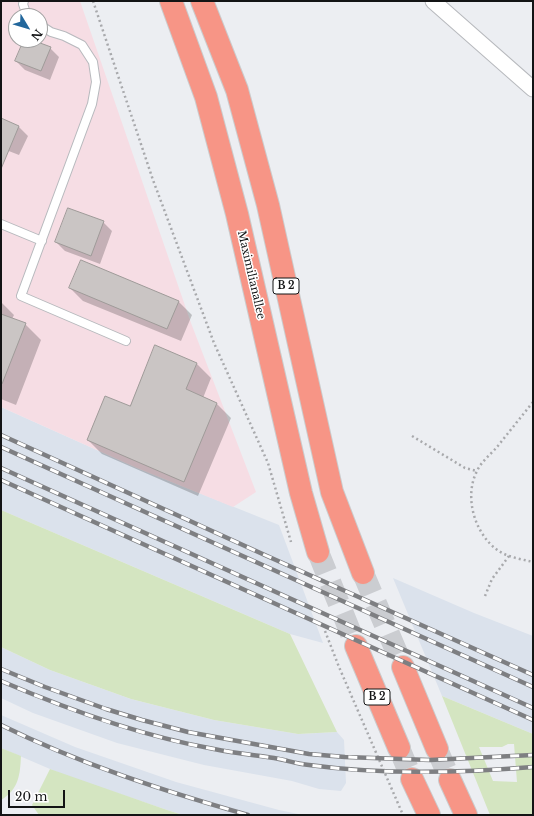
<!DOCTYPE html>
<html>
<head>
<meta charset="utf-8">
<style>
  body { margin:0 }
  #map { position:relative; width:534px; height:816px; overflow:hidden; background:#eceef2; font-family:"Libre Baskerville",serif }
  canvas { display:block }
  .frame { position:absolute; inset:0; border:2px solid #131415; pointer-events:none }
  .north { position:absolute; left:8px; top:8px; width:40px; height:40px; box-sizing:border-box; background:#fff; border:1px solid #a1a1a1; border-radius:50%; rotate:128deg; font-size:11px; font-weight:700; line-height:16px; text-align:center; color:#131415 }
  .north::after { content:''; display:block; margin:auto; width:14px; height:18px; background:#22679c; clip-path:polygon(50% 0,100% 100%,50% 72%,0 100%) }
  .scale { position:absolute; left:8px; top:790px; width:57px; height:18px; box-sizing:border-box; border:2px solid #131415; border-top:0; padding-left:5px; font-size:12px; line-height:14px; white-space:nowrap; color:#131415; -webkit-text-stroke:3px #fff; paint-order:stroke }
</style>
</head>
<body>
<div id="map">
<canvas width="534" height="816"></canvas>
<div class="frame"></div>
<div class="north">N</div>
<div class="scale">20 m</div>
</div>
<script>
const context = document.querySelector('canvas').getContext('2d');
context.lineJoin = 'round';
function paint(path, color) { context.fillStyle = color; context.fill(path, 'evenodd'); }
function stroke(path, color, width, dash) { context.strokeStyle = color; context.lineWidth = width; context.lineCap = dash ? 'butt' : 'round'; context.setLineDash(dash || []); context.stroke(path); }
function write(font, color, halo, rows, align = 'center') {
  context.font = font + ' "Libre Baskerville",serif'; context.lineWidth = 3; context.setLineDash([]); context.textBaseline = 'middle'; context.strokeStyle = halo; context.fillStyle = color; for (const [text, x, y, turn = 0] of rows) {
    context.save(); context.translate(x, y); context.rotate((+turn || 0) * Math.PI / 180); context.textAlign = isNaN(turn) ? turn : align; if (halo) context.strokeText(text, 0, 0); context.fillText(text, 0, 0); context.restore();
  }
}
const built = new Path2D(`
  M 1,407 L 137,468 L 279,525 L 323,643 L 290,634 L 1,510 Z
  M 393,578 L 474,613 L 533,636 L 533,734 L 442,696 Z
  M 1,647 L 50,670 L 131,699 L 214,720 L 298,734 L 337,732 L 344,740 L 346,783 L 341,791 L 319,789 L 292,781 L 204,765 L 117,743 L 33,713 L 1,698 Z
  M 1,715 L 75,747 L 176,782 L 279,810 L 303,815 L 183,815 L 167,810 L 64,775 L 1,748 Z`);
const industrial = new Path2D(`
  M 1,1 L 80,1 L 191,323 L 256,492 L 233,507 L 137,468 L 1,407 ZM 16,16 L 40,16 L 40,40 L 16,40 Z`);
const green = new Path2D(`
  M 1,510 L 290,634 L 337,732 L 298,734 L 214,720 L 131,699 L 50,670 L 1,647 Z
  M 442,696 L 533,734 L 533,815 L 490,815 ZM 508,744 L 514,744 L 517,782 L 493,781 L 479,747 L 502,747 Z
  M 1,748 L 21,756 C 20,775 19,789 1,800 Z
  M 50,769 L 167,810 L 183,815 L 39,815 L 32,805 Z`);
const shadow = new Path2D(`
  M 25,40 L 29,40 L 50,48 L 59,57 L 50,80 L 25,70 L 16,61 Z
  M 1,120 L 19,127 L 28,136 L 19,155 L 1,148 Z
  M 103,222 L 112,231 L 100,264 L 65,251 L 56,242 Z
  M 81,261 L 179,302 L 192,315 L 181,341 L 83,301 L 70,288 Z
  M 1,302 L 14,315 L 12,319 L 25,324 L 41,340 L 16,405 L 1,399 Z
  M 156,347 L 197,364 L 211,378 L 203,398 L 217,404 L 231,418 L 198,496 L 102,454 L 88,440 L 130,407 Z`);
const building = new Path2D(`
  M 24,40 L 32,40 L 51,47 L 41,71 L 15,61 Z
  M 1,118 L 19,126 L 1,169 Z
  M 68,208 L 104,221 L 91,256 L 55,242 Z
  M 81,260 L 179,301 L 167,329 L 69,288 Z
  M 1,314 L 26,323 L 2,384 L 1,383 Z
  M 155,345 L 197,363 L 186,389 L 217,403 L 184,482 L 87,440 L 105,396 L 130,406 Z`);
const highwayTunnel = new Path2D(`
  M 318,552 L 356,646
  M 363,573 L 403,667
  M 399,748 L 412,779
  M 437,749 L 450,780`);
const path = new Path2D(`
  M 93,1 L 153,180 L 214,343 L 268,463 L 291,542
  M 533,402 C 521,417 509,432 497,447 C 490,455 481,462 477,471 C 464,496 474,532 496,549 C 506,557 521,559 533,562
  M 412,436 L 465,468 L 477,471
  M 485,596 L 492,579 L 509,556
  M 325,631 L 339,667 L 403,815`);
const lane = new Path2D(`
  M 24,1 L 23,4 L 27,16
  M 40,25 L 51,32 L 64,36 L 82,45 L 93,62 L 96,82 L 92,104 L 21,296 L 126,341
  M 1,224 L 42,241`);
const street = new Path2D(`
  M 433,1 L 533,89`);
const highway = new Path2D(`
  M 171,1 L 206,97 L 237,214 L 301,493 L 318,552
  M 202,1 L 237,90 L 268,205 L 332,492 L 363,573
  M 356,646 L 399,748
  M 403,667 L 437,749
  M 412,779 L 429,815
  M 450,780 L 466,815`);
const rail = new Path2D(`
  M 1,435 L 267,556 L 533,675
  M 1,447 L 533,687
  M 1,468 L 533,708
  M 1,480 L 533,720
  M 1,669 L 45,687 L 106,709 L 142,720 L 188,732 L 309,754 L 345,757 L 430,760 L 533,755
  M 1,681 C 69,710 141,736 214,749 C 234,753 254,755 274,758 C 286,760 297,764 309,765 C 383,775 459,773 533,767
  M 1,725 C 80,764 164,791 248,815`);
const shields = [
  [286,286,26],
  [377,697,26]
];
const shieldNames = [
  ["B 2",286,286],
  ["B 2",377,697]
];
const streetNames = [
  ["Maximilianallee",251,275,77]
];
paint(built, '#dbe2ec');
paint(industrial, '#f6dde4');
paint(green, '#d4e5c1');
paint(shadow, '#0003');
paint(building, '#cac5c4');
stroke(building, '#9f9b99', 1);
stroke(highwayTunnel, '#cbcdd1', 22, [22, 11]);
stroke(lane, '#b7b9bd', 10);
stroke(street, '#b7b9bd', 17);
stroke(highway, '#cbcbcc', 24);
stroke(path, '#a8a9ac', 2.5, [2, 3]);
stroke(lane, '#fff', 8);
stroke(street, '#fff', 15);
stroke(highway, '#f79586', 22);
stroke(rail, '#7e7f82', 4.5);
stroke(rail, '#fff', 3, [9]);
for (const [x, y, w] of shields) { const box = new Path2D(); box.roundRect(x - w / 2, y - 8, w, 16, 3); context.fillStyle = '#fff'; context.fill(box); stroke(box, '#131415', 1); }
write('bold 10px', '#131415', null, shieldNames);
write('11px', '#131415', '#fff', streetNames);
</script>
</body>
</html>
